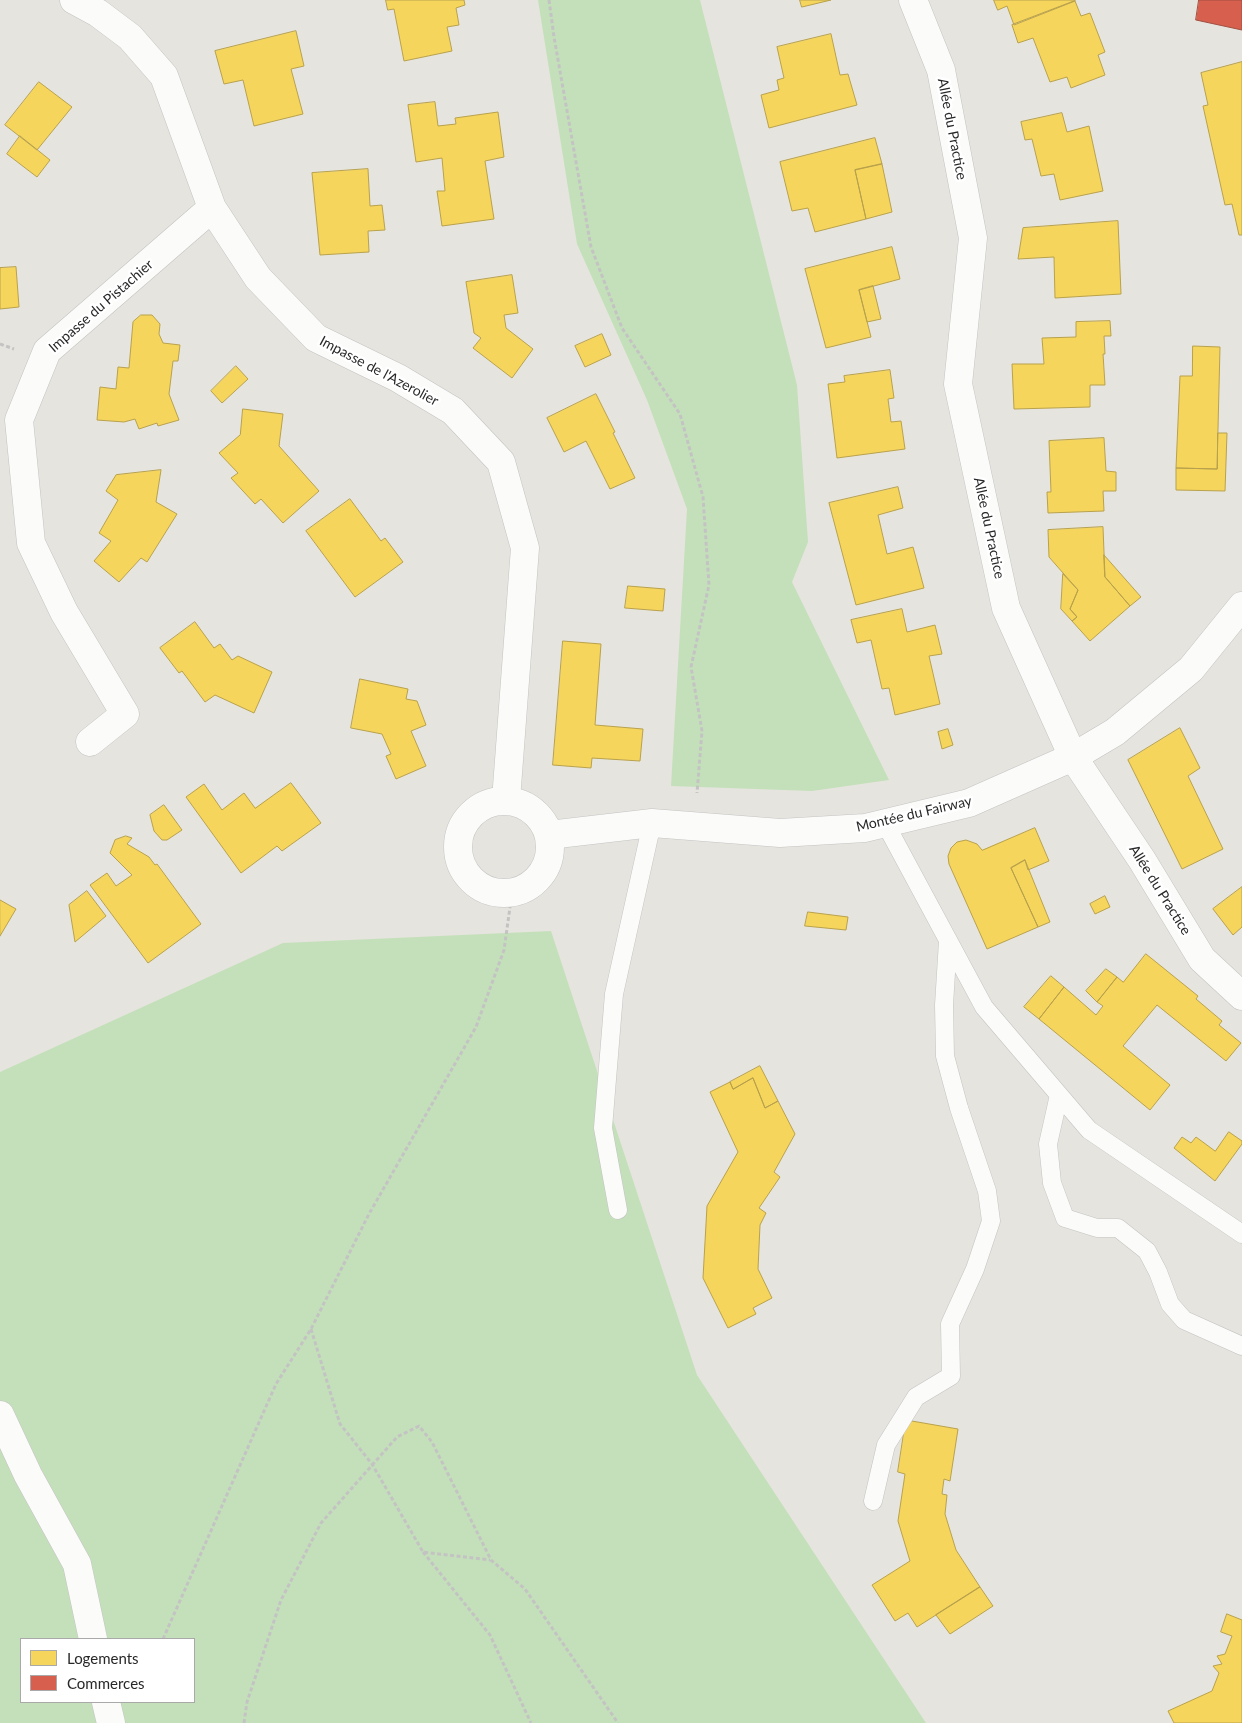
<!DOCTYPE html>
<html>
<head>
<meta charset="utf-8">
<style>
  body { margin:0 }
  #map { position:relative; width:1242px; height:1723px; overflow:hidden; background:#e6e4de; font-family:Lato,sans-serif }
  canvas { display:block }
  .legend { position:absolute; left:20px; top:1638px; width:175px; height:65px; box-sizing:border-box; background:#fff; border:1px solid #a9a9a9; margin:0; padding:6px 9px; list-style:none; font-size:15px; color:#282828 }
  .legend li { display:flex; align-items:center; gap:10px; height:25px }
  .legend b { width:25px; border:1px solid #a9a9a9 }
</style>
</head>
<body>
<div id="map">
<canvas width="1242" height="1723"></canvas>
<ul class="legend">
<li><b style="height:14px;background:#f6d55c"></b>Logements</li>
<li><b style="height:14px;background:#d6604d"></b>Commerces</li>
</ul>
</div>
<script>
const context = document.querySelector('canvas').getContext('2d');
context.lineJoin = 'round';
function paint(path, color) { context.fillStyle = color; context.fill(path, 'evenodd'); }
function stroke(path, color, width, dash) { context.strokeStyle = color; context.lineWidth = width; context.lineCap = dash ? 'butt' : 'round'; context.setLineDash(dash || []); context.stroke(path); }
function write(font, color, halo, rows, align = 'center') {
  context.font = font + ' Lato,sans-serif'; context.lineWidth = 5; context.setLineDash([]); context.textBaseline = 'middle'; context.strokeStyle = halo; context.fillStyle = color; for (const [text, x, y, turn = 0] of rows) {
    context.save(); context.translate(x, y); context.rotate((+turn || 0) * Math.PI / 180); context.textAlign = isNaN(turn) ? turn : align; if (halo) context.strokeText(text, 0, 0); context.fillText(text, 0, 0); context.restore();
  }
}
const green = new Path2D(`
  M 538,0 L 700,0 L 797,385 L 808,542 L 792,582 L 889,780 L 812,791 L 671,786 L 687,509 L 647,400 L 577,244 Z
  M 551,931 L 697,1375 L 926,1723 L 0,1723 L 0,1072 L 283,943 ZM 21,1639 L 194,1639 L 194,1702 L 21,1702 Z`);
const homes = new Path2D(`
  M 386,0 L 464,0 L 465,5 L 456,8 L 459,25 L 447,27 L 452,51 L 404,61 L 394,9 L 388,10 Z
  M 800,0 L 831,0 L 802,7 Z
  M 994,0 L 1075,0 L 1075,1 L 1014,25 L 1007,6 L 998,10 Z
  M 1075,1 L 1081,16 L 1090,13 L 1105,52 L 1098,55 L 1105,75 L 1071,88 L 1067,77 L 1050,82 L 1033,38 L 1018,43 L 1012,25 Z
  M 296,31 L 304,66 L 291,69 L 303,114 L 254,126 L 243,80 L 224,84 L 215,51 Z
  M 831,34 L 840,75 L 848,74 L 857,105 L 769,128 L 761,95 L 779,90 L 777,80 L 784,78 L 777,47 Z
  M 1242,62 L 1242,235 L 1239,235 L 1232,204 L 1225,205 L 1203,106 L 1208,105 L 1201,73 Z
  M 39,82 L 72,107 L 37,150 L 5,125 Z
  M 435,102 L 438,126 L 456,124 L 455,118 L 498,112 L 504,157 L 485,161 L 494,219 L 442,226 L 437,191 L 445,191 L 442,158 L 416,162 L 408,105 Z
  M 1062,113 L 1067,132 L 1089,126 L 1103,191 L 1060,200 L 1054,174 L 1041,176 L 1032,139 L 1025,140 L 1021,122 Z
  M 20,136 L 50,160 L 37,177 L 7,154 Z
  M 875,138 L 882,164 L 855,170 L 866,219 L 815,232 L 808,208 L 792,211 L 780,162 Z
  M 882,164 L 892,212 L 866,219 L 855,170 Z
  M 368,169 L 370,206 L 382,205 L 385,230 L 368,231 L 369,252 L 320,255 L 312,173 Z
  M 1118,221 L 1121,294 L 1055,298 L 1054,257 L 1018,259 L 1023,228 Z
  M 892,247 L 900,279 L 859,290 L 871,337 L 826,348 L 805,269 Z
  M 16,267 L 19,307 L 0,309 L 0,268 Z
  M 512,275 L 518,313 L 504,315 L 506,328 L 533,349 L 512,378 L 473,348 L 481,338 L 474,333 L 466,282 Z
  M 873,286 L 881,319 L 867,322 L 859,290 Z
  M 141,315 L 152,315 L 160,324 L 159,334 L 163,343 L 180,345 L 178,361 L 173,361 L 169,394 L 179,420 L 158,426 L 157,423 L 139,429 L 135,419 L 124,422 L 97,420 L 100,387 L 116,389 L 118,367 L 129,368 L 133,322 Z
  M 1110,321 L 1111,336 L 1104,336 L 1105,354 L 1103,354 L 1105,385 L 1090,385 L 1090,407 L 1014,409 L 1012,364 L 1044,364 L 1042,338 L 1076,337 L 1076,322 Z
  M 602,334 L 611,355 L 585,367 L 575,346 Z
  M 1193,346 L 1220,347 L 1217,469 L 1176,468 L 1180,376 L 1192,376 Z
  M 236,366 L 248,379 L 222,403 L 211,391 Z
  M 890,370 L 894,398 L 888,399 L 891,422 L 901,421 L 905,449 L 837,458 L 828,384 L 845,382 L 844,376 Z
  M 596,394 L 615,432 L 613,433 L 635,478 L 610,489 L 586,441 L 564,452 L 547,418 Z
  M 243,409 L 283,414 L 279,446 L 319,491 L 283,523 L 261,499 L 255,504 L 231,478 L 238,473 L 219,453 L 240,435 Z
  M 1218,433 L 1227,433 L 1225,491 L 1176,490 L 1176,468 L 1217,469 Z
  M 1104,438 L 1106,471 L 1116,472 L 1116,491 L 1103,491 L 1104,511 L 1048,513 L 1047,492 L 1051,492 L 1049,441 Z
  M 161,470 L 156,502 L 177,514 L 147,562 L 141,558 L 119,582 L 94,561 L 111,541 L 99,533 L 118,500 L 106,491 L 116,475 Z
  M 898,487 L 903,508 L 878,515 L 887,554 L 913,547 L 924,588 L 856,605 L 829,503 Z
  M 350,499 L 381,541 L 385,538 L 403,562 L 355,597 L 306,531 Z
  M 1103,527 L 1105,577 L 1130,606 L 1090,641 L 1072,621 L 1077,617 L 1070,609 L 1078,590 L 1049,557 L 1048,530 Z
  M 1104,555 L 1141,597 L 1130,606 L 1105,577 Z
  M 1063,574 L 1078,590 L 1070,609 L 1077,617 L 1072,621 L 1061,609 Z
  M 628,586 L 665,589 L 663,611 L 625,608 Z
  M 902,609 L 907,632 L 935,625 L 942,654 L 929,656 L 940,704 L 895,715 L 889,688 L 882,689 L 871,640 L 857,643 L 851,620 Z
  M 195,622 L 214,648 L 220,644 L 232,660 L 238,656 L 272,672 L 254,713 L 215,695 L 205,702 L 182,671 L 179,673 L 160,648 Z
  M 563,641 L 601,644 L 595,725 L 643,729 L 640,761 L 592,758 L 591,768 L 553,765 Z
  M 360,679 L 408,689 L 406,699 L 417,701 L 426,725 L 411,731 L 426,766 L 396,779 L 386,756 L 391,754 L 382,734 L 351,728 Z
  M 1180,728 L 1200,768 L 1188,776 L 1223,849 L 1182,869 L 1128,760 Z
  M 948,729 L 953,745 L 942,749 L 938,732 Z
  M 291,783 L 321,823 L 282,851 L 277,846 L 241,873 L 186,797 L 204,784 L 222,810 L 244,793 L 255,808 Z
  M 164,805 L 182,830 L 167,840 L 162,840 L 154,831 L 150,815 Z
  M 1035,828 L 1049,861 L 1028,870 L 1025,860 L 1011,868 L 1038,927 L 987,949 L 949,864 L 948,856 L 951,848 L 957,842 L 966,840 L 977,844 L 982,850 Z
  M 126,836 L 132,838 L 127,844 L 149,857 L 155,865 L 157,864 L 201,924 L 148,963 L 90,885 L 107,873 L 116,886 L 132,875 L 110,853 L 115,840 Z
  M 1025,860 L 1050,922 L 1038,927 L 1011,868 Z
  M 1242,887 L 1242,927 L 1233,935 L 1213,909 Z
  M 87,891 L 106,916 L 75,942 L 69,905 Z
  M 1105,896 L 1110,907 L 1095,914 L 1090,904 Z
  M 0,900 L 16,909 L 0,936 Z
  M 808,912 L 848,917 L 846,930 L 805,926 Z
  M 1146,954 L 1198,996 L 1196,999 L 1222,1021 L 1219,1025 L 1241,1043 L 1226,1061 L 1157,1005 L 1123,1046 L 1170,1085 L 1150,1110 L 1039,1019 L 1064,987 L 1096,1015 L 1103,1006 L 1097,1002 L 1117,977 L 1123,982 Z
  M 1106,969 L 1117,977 L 1097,1002 L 1086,991 Z
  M 1051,976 L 1064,987 L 1039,1019 L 1024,1007 Z
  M 760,1066 L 778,1101 L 765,1108 L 753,1078 L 733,1089 L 730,1082 Z
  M 753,1078 L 765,1108 L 778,1101 L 795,1134 L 774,1172 L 780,1177 L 759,1208 L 766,1213 L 760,1225 L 758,1269 L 772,1298 L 753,1308 L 756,1314 L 728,1328 L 703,1278 L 707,1206 L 738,1152 L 710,1092 L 730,1082 L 733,1089 Z
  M 1229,1132 L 1242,1141 L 1242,1144 L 1215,1181 L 1174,1148 L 1182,1137 L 1191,1143 L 1196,1137 L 1215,1151 Z
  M 906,1420 L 958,1429 L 950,1481 L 944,1479 L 942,1494 L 947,1495 L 945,1514 L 956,1550 L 980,1587 L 917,1627 L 908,1613 L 895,1621 L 872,1585 L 910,1561 L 898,1521 L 905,1474 L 898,1472 Z
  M 980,1587 L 993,1606 L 950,1634 L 936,1615 Z
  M 1227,1614 L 1242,1620 L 1242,1723 L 1174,1723 L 1168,1711 L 1212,1691 L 1219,1673 L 1213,1666 L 1222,1664 L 1217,1656 L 1225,1654 L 1232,1636 L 1221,1632 Z`);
const shops = new Path2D(`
  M 1199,0 L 1242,0 L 1242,30 L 1196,20 Z`);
const path = new Path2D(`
  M 549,0 L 554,37 L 591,247 L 622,328 L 680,414 L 703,497 L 709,585 L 691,667 L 702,731 L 697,793
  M 0,344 L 14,349
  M 311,1329 L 340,1424 L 372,1464 L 423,1552 L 490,1560
  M 423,1552 L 490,1635 L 531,1723
  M 163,1639 L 276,1384 L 311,1329 L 369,1214 L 476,1027 L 504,950 L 512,893
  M 244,1723 L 247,1702 L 281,1600 L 321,1523 L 397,1437 L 419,1426 L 432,1442 L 491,1560 L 525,1589 L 618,1723`);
const lane = new Path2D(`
  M 885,823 L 984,1007 L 1089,1130 L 1242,1234
  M 1059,1095 L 1048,1144 L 1052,1183 L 1065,1218 L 1097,1228 L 1118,1228 L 1147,1251 L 1158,1272 L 1170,1304 L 1184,1320 L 1242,1346
  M 618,1210 L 603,1128 L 614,994 L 652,823
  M 873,1501 L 886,1445 L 916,1397 L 951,1376 L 950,1324 L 975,1269 L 991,1221 L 987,1191 L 959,1108 L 945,1056 L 944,1005 L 948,941`);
const street = new Path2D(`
  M 74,0 L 98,13 L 130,37 L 164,76 L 212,208 L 258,278 L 316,338 L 398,378 L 453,411 L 501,462 L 525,548 L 506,800
  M 913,0 L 941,70 L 973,238 L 958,384 L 1006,608 L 1073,757 L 1142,860 L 1202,959 L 1242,996
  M 90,742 L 125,714 L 64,612 L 31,543 L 19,420 L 47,351 L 212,208
  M458 847a46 46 0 1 1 92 0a46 46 0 1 1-92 0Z
  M 549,835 L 652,823 L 780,833 L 865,828 L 969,803 L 1073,757 L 1115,732 L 1191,669 L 1242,606
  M 0,1415 L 28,1475 L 77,1564 L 93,1639
  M 106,1702 L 111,1723`);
const streetNames = [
  ["Allée du Practice",952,129,79],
  ["Impasse du Pistachier",101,306,-41],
  ["Impasse de l'Azerolier",379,371,28],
  ["Allée du Practice",989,528,78],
  ["Montée du Fairway",914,814,-13],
  ["Allée du Practice",1160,890,58]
];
paint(green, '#c4e0ba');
paint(homes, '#f6d55c');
stroke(homes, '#b8a14c', 1);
paint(shops, '#d6604d');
stroke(shops, '#a24f42', 1);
stroke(lane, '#c4c3c3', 19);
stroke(street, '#c4c3c3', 29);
stroke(path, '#c4c3c3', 3, [4, 2.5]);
stroke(lane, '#fbfbfa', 18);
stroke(street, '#fbfbfa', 28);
write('14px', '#282828', '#fff', streetNames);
</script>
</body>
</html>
